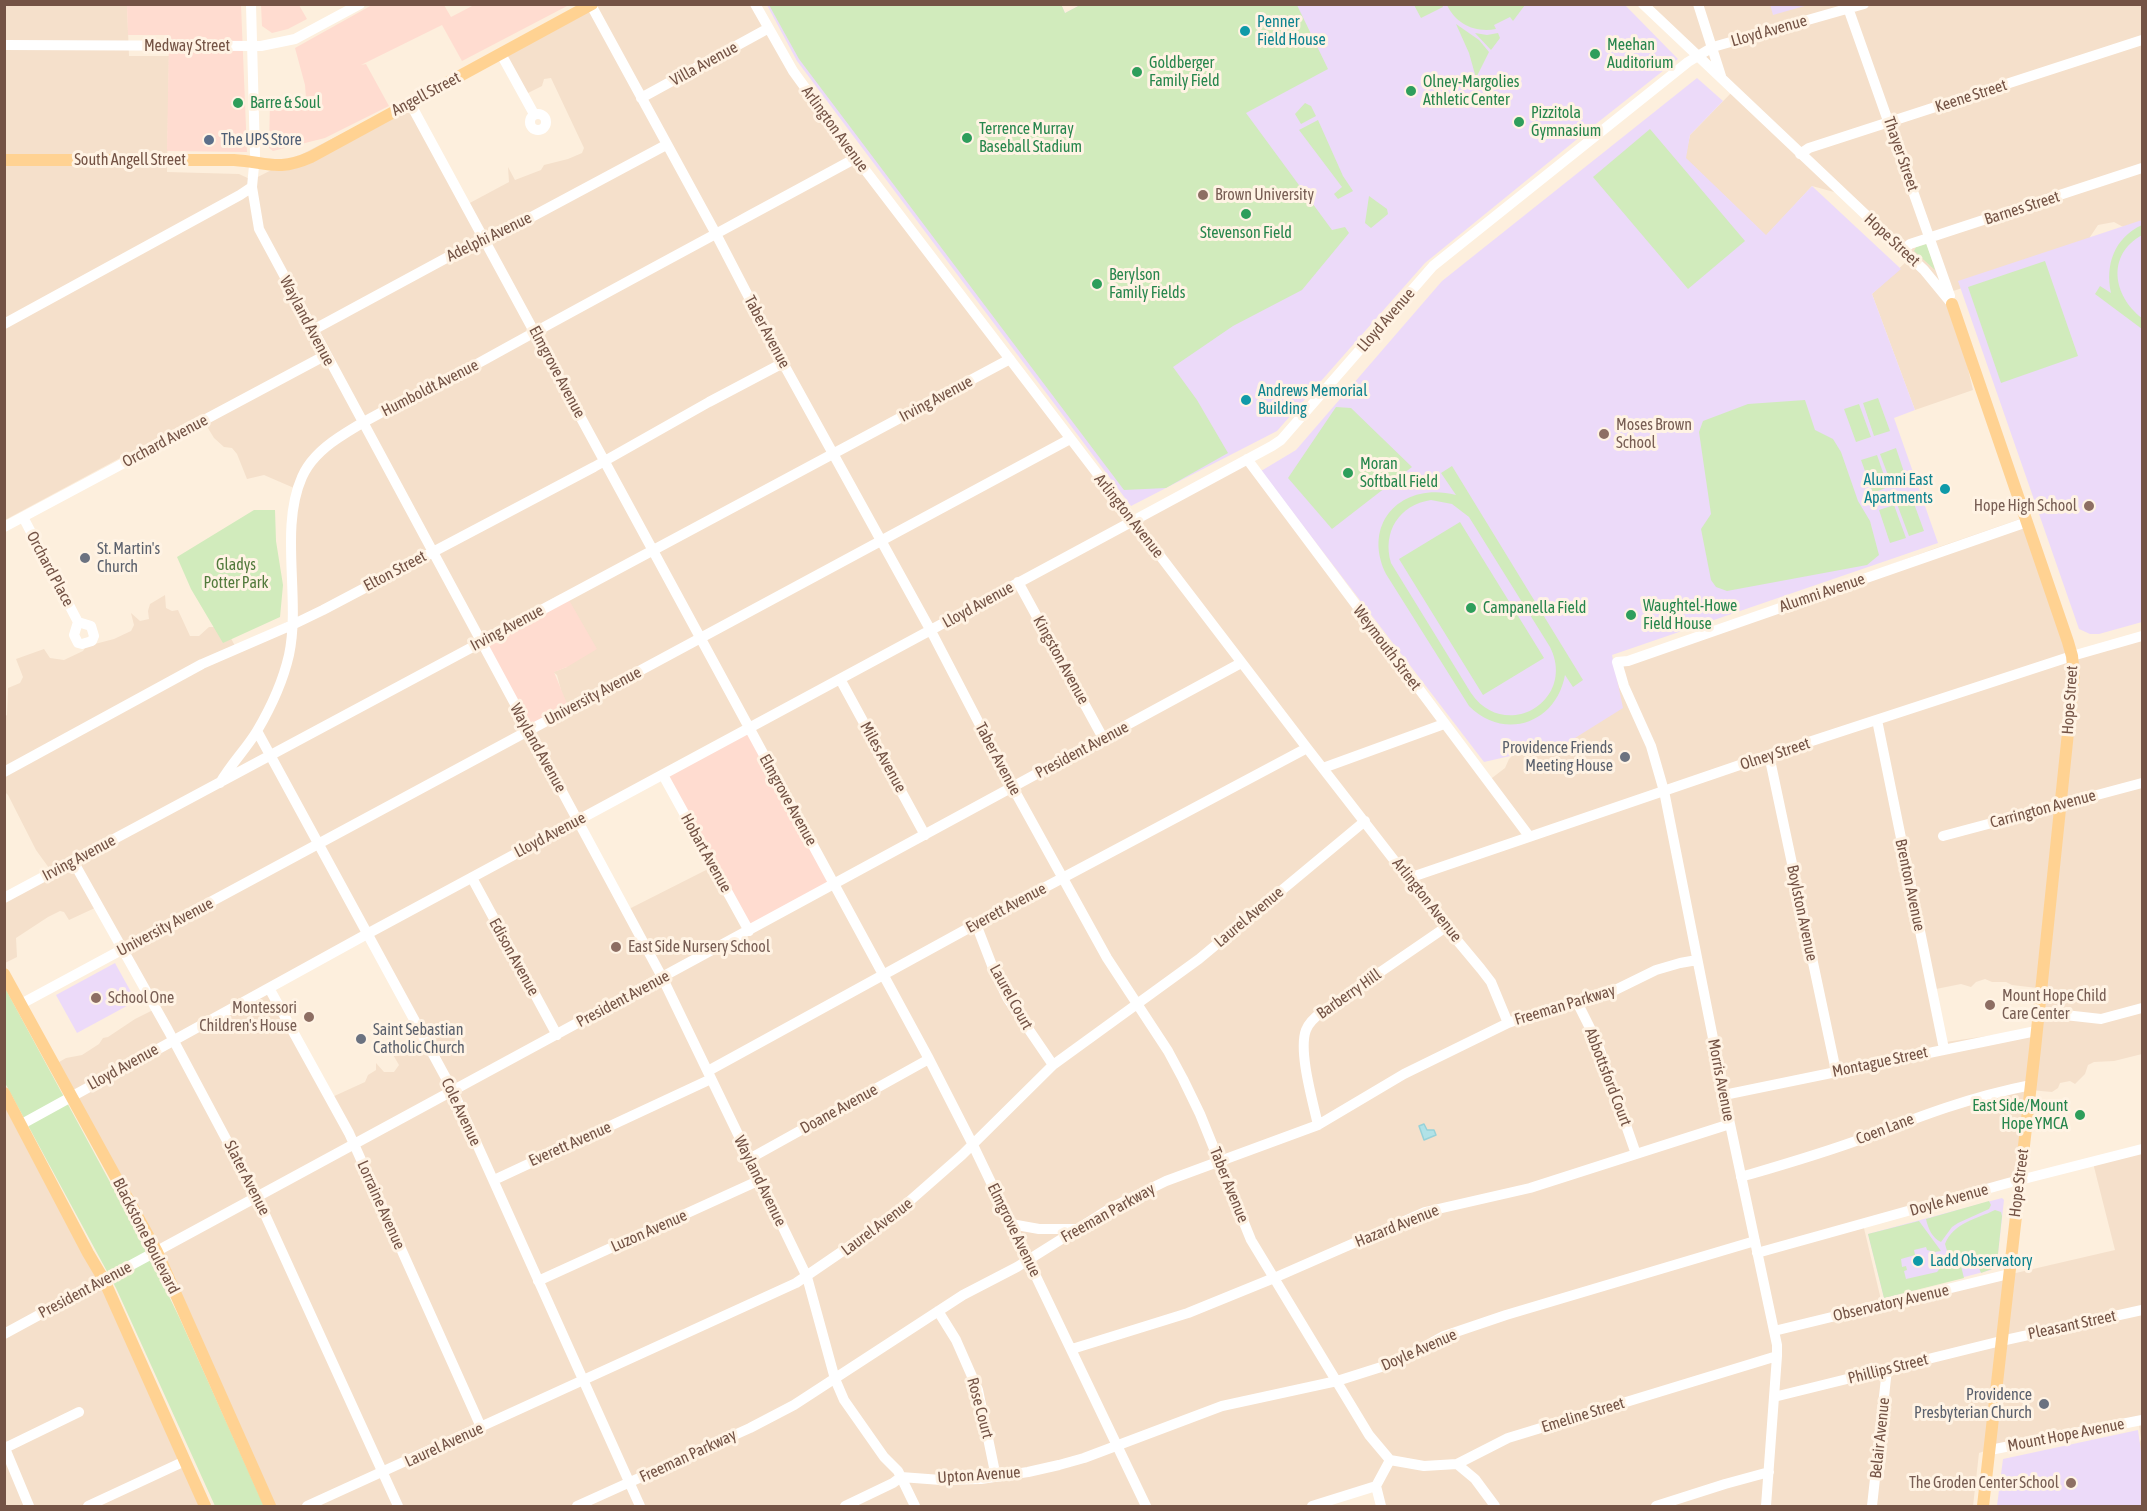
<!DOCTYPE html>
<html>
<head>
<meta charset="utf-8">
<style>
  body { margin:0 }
  #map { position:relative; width:2147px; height:1511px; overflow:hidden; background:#fdefdd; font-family:"Asap Condensed",sans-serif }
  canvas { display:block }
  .frame { position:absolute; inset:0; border:6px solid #745345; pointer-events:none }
</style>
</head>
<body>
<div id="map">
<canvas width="2147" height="1511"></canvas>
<div class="frame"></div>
</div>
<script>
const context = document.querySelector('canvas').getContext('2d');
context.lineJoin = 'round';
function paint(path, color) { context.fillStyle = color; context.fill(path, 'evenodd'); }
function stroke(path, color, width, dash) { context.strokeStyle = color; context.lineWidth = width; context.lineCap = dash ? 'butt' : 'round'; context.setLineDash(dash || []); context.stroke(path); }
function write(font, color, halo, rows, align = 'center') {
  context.font = font + ' "Asap Condensed",sans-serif'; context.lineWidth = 6; context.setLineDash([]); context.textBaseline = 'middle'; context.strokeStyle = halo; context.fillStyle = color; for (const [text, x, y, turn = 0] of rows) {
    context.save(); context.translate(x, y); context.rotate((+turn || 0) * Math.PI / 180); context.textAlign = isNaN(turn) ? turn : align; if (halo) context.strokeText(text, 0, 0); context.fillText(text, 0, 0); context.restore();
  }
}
const residential = new Path2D(`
  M 5,5 L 127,5 L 129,56 L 169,56 L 167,172 L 239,174 L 252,180 L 407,100 L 466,205 L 509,182 L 508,167 L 515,180 L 541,170 L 544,165 L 568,159 L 582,153 L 584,148 L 551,78 L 544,79 L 542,86 L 524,95 L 499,52 L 586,5 L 758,5 L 788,62 L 1132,516 L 1246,459 L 1488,781 L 1505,768 L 1509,759 L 1513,755 L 1610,679 L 1631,659 L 1936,548 L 2020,519 L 2072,652 L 2142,634 L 2142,1054 L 2114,1061 L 2094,1062 L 2088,1065 L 2085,1074 L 2075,1084 L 2070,1081 L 2060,1083 L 2058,1088 L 2052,1092 L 2030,1090 L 2017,1176 L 1863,1224 L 1882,1304 L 2115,1250 L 2092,1159 L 2142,1147 L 2142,1461 L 2139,1444 L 2141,1439 L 2138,1417 L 1991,1449 L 1979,1453 L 1973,1506 L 1381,1506 L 1374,1487 L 1306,1506 L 269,1506 L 153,1254 L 54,1065 L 66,1058 L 82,1055 L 99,1044 L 103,1038 L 108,1037 L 135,1019 L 153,1010 L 97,907 L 69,920 L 64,912 L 60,911 L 48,917 L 16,938 L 17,957 L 5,963 L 5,895 L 49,868 L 36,850 L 8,795 L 5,792 L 4,717 L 7,715 L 8,688 L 20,683 L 23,677 L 16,659 L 44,649 L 50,658 L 64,660 L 83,651 L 87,645 L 91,645 L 114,639 L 131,631 L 134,625 L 131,613 L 140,621 L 149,619 L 148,611 L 150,604 L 165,595 L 166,608 L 172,611 L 178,610 L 190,636 L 199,636 L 209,627 L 218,627 L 223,623 L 235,646 L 291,620 L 294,488 L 264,475 L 247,479 L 237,454 L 232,448 L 224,447 L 214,438 L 200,415 L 5,520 ZM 561,594 L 567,667 L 553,672 L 557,675 L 562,694 L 481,638 ZM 748,729 L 712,867 L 627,910 L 577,820 ZM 366,934 L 424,1045 L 402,1056 L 392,1053 L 399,1065 L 394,1072 L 384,1072 L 376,1063 L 376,1070 L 368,1075 L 365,1082 L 330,1098 L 268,984 ZM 1985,979 L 1992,982 L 2006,982 L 2012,985 L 2037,988 L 2034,1029 L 1946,1042 L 1936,989 L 1961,984 L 1971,987 L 1976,982 Z
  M 1644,5 L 2142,5 L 2142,224 L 2125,228 L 2114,222 L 2098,225 L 2090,237 L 2086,259 L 1981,282 L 1950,292 L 1973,390 L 1915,410 L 1872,294 L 1909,259 L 1845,195 L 1812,186 L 1766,236 L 1685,158 L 1690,135 L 1733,91 Z
  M 4,1100 L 89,1257 L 206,1506 L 5,1506 Z`);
const commercial = new Path2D(`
  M 127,5 L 241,5 L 247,152 L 167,151 L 169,35 L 128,35 Z
  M 261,5 L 299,5 L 307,19 L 288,29 L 272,33 L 262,26 Z
  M 372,5 L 444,5 L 451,17 L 474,5 L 569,5 L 462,61 L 442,25 L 361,65 L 366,64 L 389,106 L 325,138 L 273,151 L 269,148 L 270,100 L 306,98 L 305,85 L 295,48 Z
  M 565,593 L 597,649 L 567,667 L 554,672 L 568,706 L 528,729 L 481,638 L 561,594 Z
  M 746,727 L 831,883 L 752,928 L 665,771 Z`);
const education = new Path2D(`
  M 1061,4 L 1065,13 L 1082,4 L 1625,5 L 1678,59 L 1592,127 L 1425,263 L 1277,431 L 1131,506 L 797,61 L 767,5 Z
  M 1770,4 L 1808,4 L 1808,5 L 1773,15 Z
  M 1697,78 L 1723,101 L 1690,135 L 1686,158 L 1766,235 L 1812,186 L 1901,269 L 1872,294 L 1915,410 L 1894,418 L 1938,543 L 1612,655 L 1623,708 L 1567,743 L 1484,762 L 1261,471 L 1296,450 L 1442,281 Z
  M 2142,220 L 2142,622 L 2099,634 L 2090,634 L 2079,629 L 1958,281 Z
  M 115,963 L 136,1001 L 77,1033 L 56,995 Z
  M 2002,1198 L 2004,1200 L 1997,1263 L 1991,1270 L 1884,1298 L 1868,1234 Z
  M 2138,1430 L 2142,1459 L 2142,1506 L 1997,1506 L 2003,1459 Z`);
const green = new Path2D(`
  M 1061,4 L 1065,13 L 1082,4 L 1297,5 L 1328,69 L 1246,113 L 1332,230 L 1345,227 L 1349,233 L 1302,290 L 1233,326 L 1173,367 L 1197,400 L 1228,453 L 1166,488 L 1124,490 L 799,59 L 769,5 Z
  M 1414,5 L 1442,5 L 1443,7 L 1421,18 Z
  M 1447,5 L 1525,5 L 1513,21 L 1510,17 L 1494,25 L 1496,29 C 1475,33 1456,24 1447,5 Z
  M 1456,24 L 1479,40 L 1489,52 L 1476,78 L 1469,53 Z
  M 1475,33 L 1487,35 L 1498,33 L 1500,38 L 1491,50 Z
  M 1305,103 L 1311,106 L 1316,116 L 1301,124 L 1295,114 Z
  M 1318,120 L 1343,176 L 1353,191 L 1338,199 L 1334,194 L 1342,187 L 1299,130 Z
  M 1650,129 L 1745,241 L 1688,289 L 1593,177 Z
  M 1369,196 L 1387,209 L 1388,214 L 1371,228 L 1365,223 Z
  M 2142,225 L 2142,235 C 2106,255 2113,296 2142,318 L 2142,329 L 2095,294 L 2100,286 L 2111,293 C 2105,265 2114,238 2142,225 Z
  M 1926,244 L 1927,245 L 1935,270 L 1914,251 L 1916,247 Z
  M 2045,261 L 2078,356 L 2001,383 L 1968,287 Z
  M 1878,398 L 1890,431 L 1874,436 L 1863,403 Z
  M 1805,400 L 1815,430 L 1833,439 L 1841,452 L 1858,501 L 1870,521 L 1879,555 L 1867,565 L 1727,591 L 1716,587 L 1711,580 L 1701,529 L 1711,514 L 1699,432 L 1703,421 L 1748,404 Z
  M 1859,404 L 1871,437 L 1856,442 L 1844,409 Z
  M 1336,407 L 1351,408 L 1412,467 L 1332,529 L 1288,478 Z
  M 1896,448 L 1907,481 L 1892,486 L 1880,454 Z
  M 1877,455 L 1888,487 L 1873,493 L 1861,460 Z
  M 1452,466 L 1583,680 L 1573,687 L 1565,675 C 1556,724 1504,741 1469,706 L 1386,574 C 1361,522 1403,481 1456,495 L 1441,473 ZM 1431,500 L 1452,504 L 1469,517 L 1550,647 C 1577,701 1505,743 1471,693 L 1391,563 C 1382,532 1399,505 1431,500 Z
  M 1912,498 L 1924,531 L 1909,536 L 1897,504 Z
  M 1894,505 L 1906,538 L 1890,543 L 1879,510 Z
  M 254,510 L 275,510 L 276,541 L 283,585 L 280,617 L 223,643 L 191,589 L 177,557 Z
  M 1460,522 L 1544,658 L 1483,695 L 1399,559 Z
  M 4,986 L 145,1247 L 180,1319 L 264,1506 L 215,1506 L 116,1288 L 5,1083 Z
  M 1989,1201 L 1991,1205 L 1989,1209 L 1958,1223 L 1952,1227 L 1941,1242 C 1932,1238 1928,1228 1926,1219 Z
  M 1995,1210 L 2001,1212 L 2002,1216 L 1997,1263 L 1983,1256 L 1964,1258 L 1948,1254 L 1945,1244 C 1954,1222 1977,1219 1995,1210 Z
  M 1919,1221 L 1941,1251 L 1935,1252 L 1927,1250 L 1926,1247 L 1914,1250 L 1915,1255 L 1901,1259 L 1902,1267 L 1906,1266 L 1907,1270 L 1904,1271 L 1906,1279 L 1937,1272 L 1948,1259 L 1973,1260 L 1974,1263 L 1961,1266 L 1964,1278 L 1884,1298 L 1868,1234 Z
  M 1978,1260 L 1987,1261 L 1992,1269 L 1981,1273 L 1977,1263 Z`);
const water = new Path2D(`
  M 1424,1124 L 1427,1130 L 1434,1130 L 1436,1135 L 1424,1140 L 1419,1126 Z`);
const minor = new Path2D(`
  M 251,4 L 255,155 L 252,187 L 259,229 L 662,977 L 807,1277 L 835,1379 L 844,1400 L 884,1457 L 898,1471 L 915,1506
  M 755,4 L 793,71 L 856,158 L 1307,748 L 1446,927 L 1481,969 L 1491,982 L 1508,1023
  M 1643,4 L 1924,270 L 1952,304
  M 1698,4 L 1721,76
  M 591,5 L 716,234 L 783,363 L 931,631 L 1007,777 L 1107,958 L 1168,1051 L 1183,1079 L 1200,1114 L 1251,1240 L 1369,1435 L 1390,1460
  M 1847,5 L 1950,296
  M 4,45 L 261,46 L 295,39 L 360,4
  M 501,54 L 534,114
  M 641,98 L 767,29
  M 410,103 L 929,1059 L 973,1145 L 1146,1506
  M530 122a8 8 0 1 1 16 0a8 8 0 1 1-16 0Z
  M 1800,154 L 1809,148 L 2142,40
  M 1903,250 L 1910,244 L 2142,168
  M 4,324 L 240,195 L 252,187
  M 313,330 L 474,243 L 496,236 L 666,145
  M 1247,459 L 1529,836
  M 23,517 L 78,622 L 74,635 L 78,643 L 82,644 L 92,641 L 94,636 L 91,626 L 78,622
  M 4,527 L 326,355
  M 1018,582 L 1103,738
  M 840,679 L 925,835
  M 1877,720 L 1944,1049
  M 257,731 L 453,1091 L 640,1506
  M 1769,755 L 1836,1071
  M 1323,768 L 1444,724
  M 4,772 L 202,664 L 292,625 L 323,610 L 594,467 L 709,402 L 783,363
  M 663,775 L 749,931
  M 220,783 C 231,764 246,749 257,731 C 270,709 283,681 289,655 C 301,598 279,529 302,477 C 309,461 323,448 338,438 C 381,409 430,390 475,365 C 601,295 729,227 856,158
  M 1943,836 L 2142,783
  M 73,861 L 168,1030 L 257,1197 L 398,1506
  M 472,878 L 557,1035
  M 1409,878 L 1769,755 L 2072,656 L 2142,636
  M 4,898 L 1010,359
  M 976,924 L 993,968 L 1008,999 L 1053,1065
  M 269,988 L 349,1133 L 481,1427
  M 1577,1002 L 1597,1042 L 1636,1154
  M 21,1004 L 1070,439
  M 2038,1012 L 2101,1019 L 2142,1008
  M 708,1071 L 976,924 L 1307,748
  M 1724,1095 L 2036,1031
  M 22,1124 L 367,934 L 1272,446 L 1281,440 L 1433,266 L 1688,62 L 1713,47 L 1864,4
  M 1318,1125 C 1313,1102 1298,1051 1306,1030 C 1309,1022 1315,1017 1322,1012 L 1446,927
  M 749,1159 L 929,1059
  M 1741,1177 C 1782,1165 1824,1153 1864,1138 C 1921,1116 1970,1097 2031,1085
  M 494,1180 L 711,1079
  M 1011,1224 L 1039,1229 L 1077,1229
  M 1757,1253 L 2008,1183 L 2142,1149
  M 538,1281 L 760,1180
  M 938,1311 L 956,1340 L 978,1390 L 996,1477
  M 1774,1331 L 2009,1274
  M 4,1334 L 1241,663
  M 1072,1349 L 1188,1313 L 1274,1278 L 1425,1212 L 1530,1188 L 1730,1124
  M 1774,1397 L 2001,1341 L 2142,1310
  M 4,1446 L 29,1506
  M 5,1448 L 79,1412
  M 1990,1450 L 2142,1420
  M 1390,1460 L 1424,1466 L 1457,1464 L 1508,1438 L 1777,1356
  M 1457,1464 L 1475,1479 L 1495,1506
  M 88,1506 L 185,1461
  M 307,1506 L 796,1283 L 888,1220 L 962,1155 L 1053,1065 L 1199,959 L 1365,821
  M 577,1506 L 750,1428 L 794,1405 L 963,1295 L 1017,1267 L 1111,1208 L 1166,1181 L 1318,1125 L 1404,1074 L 1508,1023 L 1531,1015 L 1605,995 L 1656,970 L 1680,963 L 1697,960
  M 845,1506 L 893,1483 L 901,1477 L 941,1480 L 981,1479 L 1028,1472 L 1059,1465 L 1084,1458 L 1222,1406 L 1337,1381 L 1397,1362 L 1444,1336 L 1506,1315 L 1755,1241
  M 1312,1506 L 1376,1486
  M 1381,1506 L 1376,1486 L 1390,1460
  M 1656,1506 L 1725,1484 L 1769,1472
  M 1766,1506 L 1777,1356 L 1777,1345 L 1730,1124 L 1664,791 L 1651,746 L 1624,686 L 1617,662 L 1628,661 L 2027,522
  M 1872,1506 L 1887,1369`);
const major = new Path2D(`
  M 4,160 L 234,160 C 267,162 277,172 311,157 L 592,4
  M 1952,304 L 2068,642 L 2072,656 L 2074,675 L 2035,1049 L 1983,1506
  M 4,974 L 157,1252 L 270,1506
  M 4,1093 L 88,1253 L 104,1280 L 205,1506`);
const markers = [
  [1245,31,6,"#0f9aa8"],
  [1595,54,6,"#2e9e5b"],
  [1137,72,6,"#2e9e5b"],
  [1411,91,6,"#2e9e5b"],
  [238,103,6,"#2e9e5b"],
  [1519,122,6,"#2e9e5b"],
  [967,138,6,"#2e9e5b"],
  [209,140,6,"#5c6f8a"],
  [1203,195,6,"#8d6e63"],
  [1246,214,6,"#2e9e5b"],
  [1097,284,6,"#2e9e5b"],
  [1246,400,6,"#0f9aa8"],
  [1604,434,6,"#8d6e63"],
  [1348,473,6,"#2e9e5b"],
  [1945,489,6,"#0f9aa8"],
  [2089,506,6,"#8d6e63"],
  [85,558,6,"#6b7280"],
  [1471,608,6,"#2e9e5b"],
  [1631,615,6,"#2e9e5b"],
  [1625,757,6,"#6b7280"],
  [616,947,6,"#8d6e63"],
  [96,998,6,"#8d6e63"],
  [1990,1005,6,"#8d6e63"],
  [309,1017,6,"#8d6e63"],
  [361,1039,6,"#6b7280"],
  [2080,1115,6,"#2e9e5b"],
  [1918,1261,6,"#0f9aa8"],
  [2044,1404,6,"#6b7280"],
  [2071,1483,6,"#8d6e63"]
];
const cultureNames = [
  ["Penner",1257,22],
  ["Field House",1257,40],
  ["Andrews Memorial",1258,391],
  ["Building",1258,409],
  ["Alumni East",1933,480,"right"],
  ["Apartments",1933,498,"right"],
  ["Ladd Observatory",1930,1261]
];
const streetNames = [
  ["Lloyd Avenue",1769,31,-16],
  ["Medway Street",187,46],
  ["Villa Avenue",704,64,-29],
  ["Angell Street",426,94,-28],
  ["Keene Street",1971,96,-18],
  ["Arlington Avenue",835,129,54],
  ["Thayer Street",1901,154,71],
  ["South Angell Street",130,160],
  ["Barnes Street",2022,208,-18],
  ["Adelphi Avenue",489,237,-26],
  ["Hope Street",1892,240,43],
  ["Lloyd Avenue",1386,320,-49],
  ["Wayland Avenue",307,321,62],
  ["Taber Avenue",767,332,62],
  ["Elmgrove Avenue",557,372,62],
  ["Humboldt Avenue",430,388,-27],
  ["Irving Avenue",936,399,-28],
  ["Orchard Avenue",165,441,-28],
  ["Arlington Avenue",1129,516,52],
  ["Orchard Place",50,569,62],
  ["Elton Street",395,571,-28],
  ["Alumni Avenue",1822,593,-19],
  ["Lloyd Avenue",978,605,-29],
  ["Irving Avenue",507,628,-28],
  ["Weymouth Street",1387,648,53],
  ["Kingston Avenue",1061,660,61],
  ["University Avenue",593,696,-28],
  ["Hope Street",2070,700,-86],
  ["Wayland Avenue",538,748,61],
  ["President Avenue",1082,750,-28],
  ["Olney Street",1775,754,-18],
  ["Miles Avenue",883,757,61],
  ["Taber Avenue",998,759,62],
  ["Elmgrove Avenue",788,800,61],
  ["Carrington Avenue",2043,809,-15],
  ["Lloyd Avenue",550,835,-28],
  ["Hobart Avenue",706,853,61],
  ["Irving Avenue",79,858,-28],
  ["Brenton Avenue",1910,885,78],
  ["Arlington Avenue",1427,900,52],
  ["Everett Avenue",1006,908,-28],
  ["Boylston Avenue",1802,913,78],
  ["Laurel Avenue",1249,917,-40],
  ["University Avenue",165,927,-28],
  ["Edison Avenue",514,957,61],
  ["Barberry Hill",1349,994,-35],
  ["Laurel Court",1011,997,61],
  ["President Avenue",623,999,-28],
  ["Freeman Parkway",1565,1005,-17],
  ["Montague Street",1880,1062,-12],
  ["Lloyd Avenue",123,1067,-29],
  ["Abbottsford Court",1608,1077,69],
  ["Morris Avenue",1721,1080,79],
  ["Doane Avenue",839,1109,-29],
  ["Cole Avenue",461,1112,65],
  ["Coen Lane",1885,1129,-21],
  ["Everett Avenue",570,1144,-24],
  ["Slater Avenue",247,1178,63],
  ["Wayland Avenue",760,1181,64],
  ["Hope Street",2019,1183,-83],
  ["Taber Avenue",1229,1185,68],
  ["Doyle Avenue",1949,1200,-16],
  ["Lorraine Avenue",381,1205,66],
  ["Freeman Parkway",1108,1213,-29],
  ["Hazard Avenue",1397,1226,-22],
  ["Laurel Avenue",877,1227,-37],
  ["Elmgrove Avenue",1014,1230,64],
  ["Luzon Avenue",649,1231,-24],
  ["Blackstone Boulevard",146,1236,63],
  ["President Avenue",85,1290,-28],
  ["Observatory Avenue",1891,1303,-13],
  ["Pleasant Street",2072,1325,-12],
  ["Doyle Avenue",1419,1350,-24],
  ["Phillips Street",1888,1369,-14],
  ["Rose Court",980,1408,75],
  ["Emeline Street",1583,1415,-17],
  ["Mount Hope Avenue",2066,1435,-11],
  ["Belair Avenue",1880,1438,-84],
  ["Laurel Avenue",444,1445,-25],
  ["Freeman Parkway",688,1456,-25],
  ["Upton Avenue",979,1475,-4]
];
const leisureNames = [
  ["Meehan",1607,45],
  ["Auditorium",1607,63],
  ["Goldberger",1149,63],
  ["Family Field",1149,81],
  ["Olney-Margolies",1423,82],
  ["Athletic Center",1423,100],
  ["Barre & Soul",250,103],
  ["Pizzitola",1531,113],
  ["Gymnasium",1531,131],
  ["Terrence Murray",979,129],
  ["Baseball Stadium",979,147],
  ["Stevenson Field",1246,233,"center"],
  ["Berylson",1109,275],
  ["Family Fields",1109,293],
  ["Moran",1360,464],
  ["Softball Field",1360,482],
  ["Waughtel-Howe",1643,606],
  ["Field House",1643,624],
  ["Campanella Field",1483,608],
  ["East Side/Mount",2068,1106,"right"],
  ["Hope YMCA",2068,1124,"right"]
];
const serviceNames = [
  ["The UPS Store",221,140]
];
const educationNames = [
  ["Brown University",1215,195],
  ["Moses Brown",1616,425],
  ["School",1616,443],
  ["Hope High School",2077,506,"right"],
  ["East Side Nursery School",628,947],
  ["Mount Hope Child",2002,996],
  ["Care Center",2002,1014],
  ["School One",108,998],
  ["Montessori",297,1008,"right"],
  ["Children's House",297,1026,"right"],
  ["The Groden Center School",2059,1483,"right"]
];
const worshipNames = [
  ["St. Martin's",97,549],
  ["Church",97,567],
  ["Providence Friends",1613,748,"right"],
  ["Meeting House",1613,766,"right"],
  ["Saint Sebastian",373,1030],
  ["Catholic Church",373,1048],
  ["Providence",2032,1395,"right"],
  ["Presbyterian Church",2032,1413,"right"]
];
const parkNames = [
  ["Gladys",236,565],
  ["Potter Park",236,583]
];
paint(residential, '#f5e0cb');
paint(commercial, '#ffdcd0');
paint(education, '#ecdaf9');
paint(green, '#d1ebbc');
paint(water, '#b1e2e7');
stroke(water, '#97d2d9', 1.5);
stroke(minor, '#fff', 10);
stroke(major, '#ffd292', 12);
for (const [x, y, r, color] of markers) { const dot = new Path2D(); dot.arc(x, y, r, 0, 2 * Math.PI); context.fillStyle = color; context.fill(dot); stroke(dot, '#fff3e4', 2); }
write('16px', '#0d838f', '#fff3e4', cultureNames, 'left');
write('16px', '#745345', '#fff3e4', streetNames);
write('16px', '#27864d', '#fff3e4', leisureNames, 'left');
write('16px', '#4e5e75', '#fff3e4', serviceNames, 'left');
write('16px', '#785e54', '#fff3e4', educationNames, 'left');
write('16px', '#5b616d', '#fff3e4', worshipNames, 'left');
write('16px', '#527a3c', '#fff3e4', parkNames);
</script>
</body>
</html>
